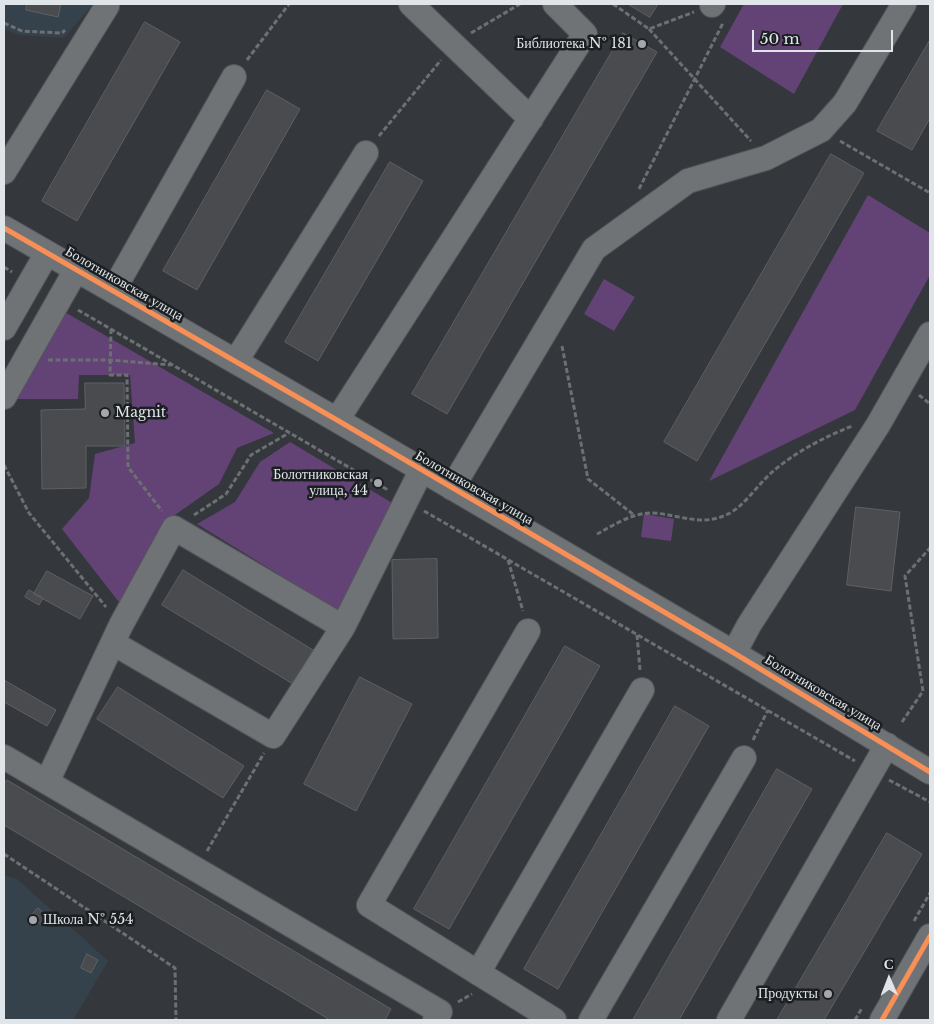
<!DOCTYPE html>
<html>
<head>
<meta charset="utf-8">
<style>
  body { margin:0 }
  #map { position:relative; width:934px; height:1024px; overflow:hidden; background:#34383c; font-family:"Libre Baskerville",serif }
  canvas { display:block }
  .frame { position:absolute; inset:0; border:5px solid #e0e5e9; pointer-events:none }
  .north { position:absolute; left:864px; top:954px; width:50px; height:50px; -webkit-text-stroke:4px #1b1f22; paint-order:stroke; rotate:359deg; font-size:14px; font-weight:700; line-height:20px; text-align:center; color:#e0e5e9 }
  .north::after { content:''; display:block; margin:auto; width:18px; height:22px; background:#e0e5e9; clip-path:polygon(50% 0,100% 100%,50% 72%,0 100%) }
  .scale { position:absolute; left:752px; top:30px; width:141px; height:22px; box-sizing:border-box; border:2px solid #e0e5e9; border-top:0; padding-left:6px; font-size:15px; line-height:18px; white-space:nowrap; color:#e0e5e9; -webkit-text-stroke:4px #1b1f22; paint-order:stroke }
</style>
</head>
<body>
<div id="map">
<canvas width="934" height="1024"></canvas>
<div class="frame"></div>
<div class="north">С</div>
<div class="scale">50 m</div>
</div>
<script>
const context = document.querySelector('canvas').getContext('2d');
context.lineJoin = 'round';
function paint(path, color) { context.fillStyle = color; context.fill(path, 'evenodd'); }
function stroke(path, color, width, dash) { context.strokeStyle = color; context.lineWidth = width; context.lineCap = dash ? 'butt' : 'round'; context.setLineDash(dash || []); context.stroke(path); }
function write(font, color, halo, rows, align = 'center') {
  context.font = font + ' "Libre Baskerville",serif'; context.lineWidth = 5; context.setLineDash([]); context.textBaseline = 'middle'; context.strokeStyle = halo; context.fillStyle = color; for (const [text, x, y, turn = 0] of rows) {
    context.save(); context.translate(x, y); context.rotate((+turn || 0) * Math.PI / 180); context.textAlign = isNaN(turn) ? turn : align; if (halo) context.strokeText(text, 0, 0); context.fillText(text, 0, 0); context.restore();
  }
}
const built = new Path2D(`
  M 4,4 L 93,4 L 64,38 L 20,35 L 4,29 Z
  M 4,875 L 17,879 L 108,961 L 73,1020 L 4,1020 Z`);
const green = new Path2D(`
  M 744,4 L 843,4 L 794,94 L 720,47 Z
  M 868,195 L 930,233 L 930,275 L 855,410 L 709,481 Z
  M 604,279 L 635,297 L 614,331 L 584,314 Z
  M 63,311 L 274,433 L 237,448 L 219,484 L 165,522 L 122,606 L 62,529 L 89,498 L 95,454 L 135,443 L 130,375 L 79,375 L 78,399 L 13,399 Z
  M 290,442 L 394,504 L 340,612 L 197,524 L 235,502 L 260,462 Z
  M 644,514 L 674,519 L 671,541 L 641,537 Z`);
const building = new Path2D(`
  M 27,4 L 61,4 L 58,17 L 26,10 Z
  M 628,4 L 658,4 L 650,17 Z
  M 145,22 L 180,42 L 77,221 L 42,201 Z
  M 623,33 L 657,52 L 447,414 L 412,394 Z
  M 930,40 L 930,118 L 912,150 L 877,131 Z
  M 267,90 L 300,109 L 197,290 L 163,271 Z
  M 831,154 L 864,173 L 697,461 L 664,442 Z
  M 390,162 L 423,181 L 318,361 L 285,342 Z
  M 85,383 L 124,383 L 125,446 L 86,446 L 86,488 L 42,489 L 41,410 L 85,409 Z
  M 856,507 L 900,512 L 891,591 L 847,585 Z
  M 437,559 L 438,638 L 393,639 L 392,560 Z
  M 183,570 L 313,650 L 293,684 L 162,605 Z
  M 47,571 L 93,596 L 80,619 L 34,594 Z
  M 29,590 L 43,598 L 39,605 L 25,597 Z
  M 565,646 L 600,666 L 449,929 L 414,909 Z
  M 360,677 L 412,704 L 356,811 L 304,784 Z
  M 4,680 L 56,710 L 47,726 L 4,702 Z
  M 118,687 L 244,766 L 223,798 L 97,719 Z
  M 675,706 L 709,726 L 558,989 L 524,969 Z
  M 777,769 L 812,789 L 679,1020 L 633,1020 Z
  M 7,780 L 391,1009 L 385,1020 L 330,1020 L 4,825 L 4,785 Z
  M 887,833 L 922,854 L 824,1020 L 777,1020 Z
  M 38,908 L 50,919 L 44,927 L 31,916 Z
  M 87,954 L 98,960 L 91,973 L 81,968 Z`);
const path = new Path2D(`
  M 613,4 L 649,29 L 694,12
  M 4,23 L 22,31 L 62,33 L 65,30
  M 649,29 L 751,141
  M 471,33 L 520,4
  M 247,60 L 289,4
  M 379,136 L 441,60
  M 840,141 L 930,193
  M 639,189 L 723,23
  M 4,267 L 12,272
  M 78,310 L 388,490
  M 111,329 L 110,375 L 127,375 L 128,467 L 162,511
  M 562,346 L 588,479 L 634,515
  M 48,360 L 110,360 L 171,365
  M 919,395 L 930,404
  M 4,465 L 29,513 L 106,607
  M 424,511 L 855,761
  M 194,515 L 226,494 L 251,455 L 289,433
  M 597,534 C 614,525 633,512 654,513 C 680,515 703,527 728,514 C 742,508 758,485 770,474 C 792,454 824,437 852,426
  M 508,560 L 523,611
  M 637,635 L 640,670
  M 902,722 L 923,691 L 905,576 L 930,548
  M 753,740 L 768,710
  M 889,780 L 930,802
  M 207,851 L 264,753
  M 4,854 L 175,968 L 176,1020
  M 914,921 L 930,893
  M 458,1002 L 472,994
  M 855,1020 L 862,1008`);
const minor = new Path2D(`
  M 411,4 L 531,119
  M 712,5 L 713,4
  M 4,172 L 107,6
  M 4,228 L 337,420 L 734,653 L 930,772
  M 113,291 L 234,77
  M 4,328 L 47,253
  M 236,361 L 366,153
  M 4,397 L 76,270
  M 337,420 L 585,34 L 555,4
  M 452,488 L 594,249 L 688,181 L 766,158 L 821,130 L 845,103 L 904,4
  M 528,631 L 369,905 L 554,1020
  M 113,643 L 273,736 L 343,627 L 421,471
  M 734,653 L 749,625 L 878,425 L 930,334
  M 4,757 L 440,1012 L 435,1020
  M 47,782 L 121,625 L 174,528 L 343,627
  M 478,973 L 642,690
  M 591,1020 L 744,758
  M 729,1020 L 887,745
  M 882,1020 L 930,936`);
const cycleway = new Path2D(`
  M 4,228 L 337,420 L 734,653 L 930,772
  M 882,1020 L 930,936`);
const markers = [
  [642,44,5,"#a4a8ac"],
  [105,413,5,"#a4a8ac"],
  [378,483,5,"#a4a8ac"],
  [33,920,5,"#a4a8ac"],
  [828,994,5,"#a4a8ac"]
];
const poiNames = [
  ["Библиотека № 181",632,44],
  ["Magnit",115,413,"left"],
  ["Болотниковская",368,475],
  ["улица, 44",368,491],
  ["Школа № 554",43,920,"left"],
  ["Продукты",818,994]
];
const streetNames = [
  ["Болотниковская улица",124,284,30],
  ["Болотниковская улица",474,488,30],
  ["Болотниковская улица",823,693,31]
];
paint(built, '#35424c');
paint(green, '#634276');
paint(building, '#494b4e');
stroke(building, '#5e6064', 1);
stroke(minor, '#53575a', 26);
stroke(path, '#6d7073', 3, [5, 2.5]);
stroke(minor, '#707375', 24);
stroke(cycleway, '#f78f57', 5);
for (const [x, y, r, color] of markers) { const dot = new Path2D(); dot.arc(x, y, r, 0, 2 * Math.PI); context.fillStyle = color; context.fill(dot); stroke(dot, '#1b1f22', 2); }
write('14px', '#e0e5e9', '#1b1f22', poiNames, 'right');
write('14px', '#e0e5e9', '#1b1f22', streetNames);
</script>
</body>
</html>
